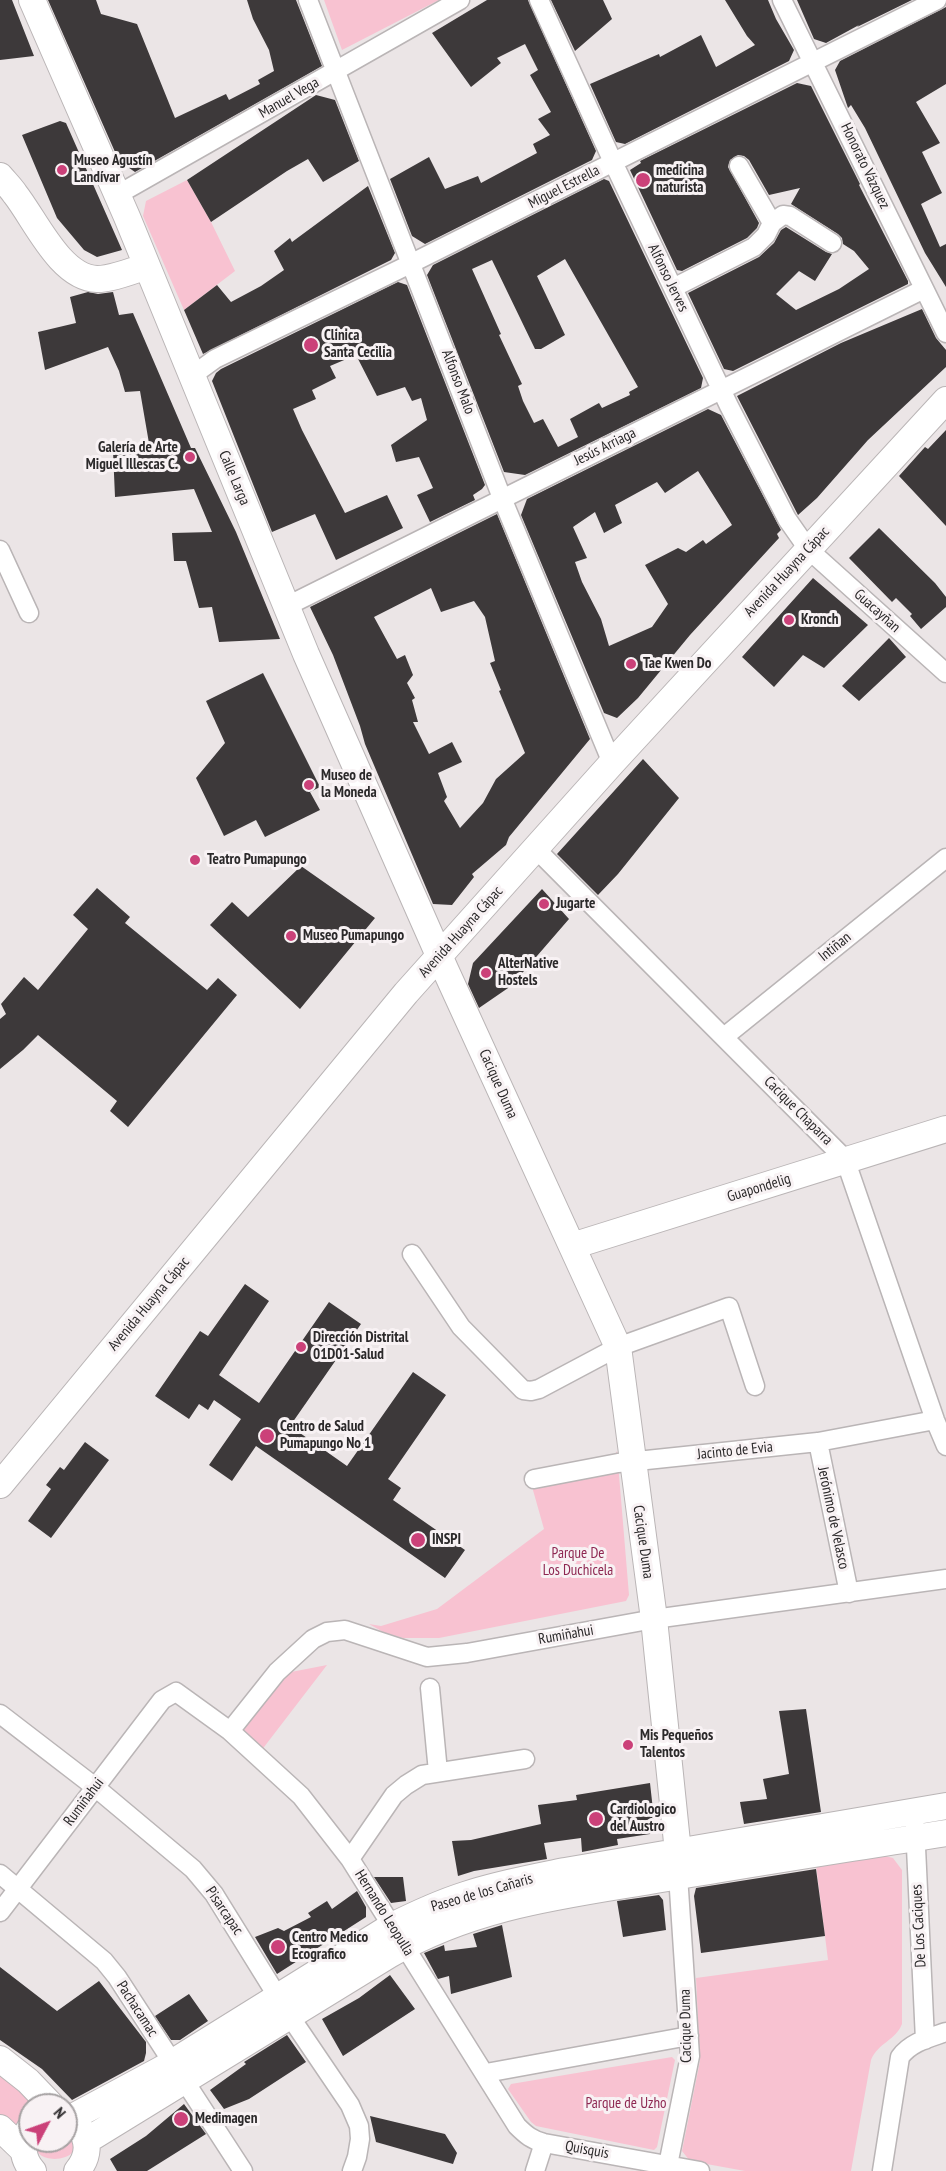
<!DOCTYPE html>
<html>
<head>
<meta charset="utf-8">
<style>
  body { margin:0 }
  #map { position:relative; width:946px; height:2171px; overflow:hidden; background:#ebe5e6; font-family:"PT Sans Narrow",sans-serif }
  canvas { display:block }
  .north { position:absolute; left:18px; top:2093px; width:60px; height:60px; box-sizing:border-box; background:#f8f2f4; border:2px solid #a6a2a3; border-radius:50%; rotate:49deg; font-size:16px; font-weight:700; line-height:24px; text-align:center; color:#2b292a }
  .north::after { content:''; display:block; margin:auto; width:21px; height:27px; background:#cb4179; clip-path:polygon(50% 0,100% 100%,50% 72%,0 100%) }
</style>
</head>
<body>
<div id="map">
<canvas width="946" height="2171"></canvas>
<div class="north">N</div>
</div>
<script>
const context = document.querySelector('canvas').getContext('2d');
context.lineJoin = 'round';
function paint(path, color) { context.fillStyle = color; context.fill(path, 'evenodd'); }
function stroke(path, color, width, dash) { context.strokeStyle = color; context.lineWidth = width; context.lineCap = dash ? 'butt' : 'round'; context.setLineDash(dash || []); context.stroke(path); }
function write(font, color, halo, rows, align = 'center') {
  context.font = font + ' "PT Sans Narrow",sans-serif'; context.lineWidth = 6; context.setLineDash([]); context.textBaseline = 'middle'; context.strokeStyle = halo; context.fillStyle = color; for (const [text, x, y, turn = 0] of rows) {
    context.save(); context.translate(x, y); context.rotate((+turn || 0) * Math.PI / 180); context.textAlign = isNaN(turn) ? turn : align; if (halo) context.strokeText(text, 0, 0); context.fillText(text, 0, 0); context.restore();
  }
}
const green = new Path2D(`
  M 324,0 L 439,0 L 342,50 Z
  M 187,180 L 211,222 L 235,271 L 184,310 L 143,216 L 146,201 Z
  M 617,1451 L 629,1595 L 626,1601 L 439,1638 L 403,1638 L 385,1633 L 369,1624 L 381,1626 L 437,1609 L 544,1529 L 529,1476 L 615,1455 Z
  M 327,1665 L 261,1751 L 242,1731 L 243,1727 L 286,1673 Z
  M 881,1855 L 893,1858 L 902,1870 L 902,2024 C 896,2040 878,2043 871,2060 L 851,2171 L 745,2171 L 690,2161 L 682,2151 L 700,2061 L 696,1978 L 828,1960 L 816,1865 Z
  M 672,2057 L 675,2060 L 657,2147 L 654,2150 L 536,2126 L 531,2122 L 508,2089 L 511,2084 Z
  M 0,2059 L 39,2105 L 30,2105 L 30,2128 L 0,2128 Z
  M 66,2132 C 100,2160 28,2171 37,2141 L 66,2141 Z`);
const building = new Path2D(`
  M 0,0 L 12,0 L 34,56 L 0,60 Z
  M 48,0 L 96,0 L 101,14 L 137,24 L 175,118 L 226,94 L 229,100 L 260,84 L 258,80 L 274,71 L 269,50 L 253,19 L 247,0 L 296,0 L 322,66 L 135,172 L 119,161 Z
  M 487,0 L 528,0 L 596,151 L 592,160 L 425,244 L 412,236 L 390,179 L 429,157 L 445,189 L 478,176 L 481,183 L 537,153 L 533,144 L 550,135 L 538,119 L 551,112 L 530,75 L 538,70 L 525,44 L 497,58 L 501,63 L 471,87 L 432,33 Z
  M 551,0 L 603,0 L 612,19 L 575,51 Z
  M 725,0 L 768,0 L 776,19 L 794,50 L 789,61 L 625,144 L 616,142 L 590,84 L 659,54 L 660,57 L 701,35 L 716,67 L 755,45 L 747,36 Z
  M 797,0 L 912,0 L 857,27 L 859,25 L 826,43 L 814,39 Z
  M 946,7 L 946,84 L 916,102 L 940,143 L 922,152 L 942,193 L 921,204 L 940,247 L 946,244 L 946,287 L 925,253 L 865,128 L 851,105 L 848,108 L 835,70 L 840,61 Z
  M 797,83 L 811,86 L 860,184 L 859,185 L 908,281 L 908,284 L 733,371 L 724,369 L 688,293 L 759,257 L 774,243 L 781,230 L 786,227 L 826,252 L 832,254 L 815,281 L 799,271 L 776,294 L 796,310 L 839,289 L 869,269 L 854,251 L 843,244 L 842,238 L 838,234 L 791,204 L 800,188 L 769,195 L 749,160 L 744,156 L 738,155 L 730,160 L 728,167 L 759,223 L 757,228 L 747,238 L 682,271 L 677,270 L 630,170 L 641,163 L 640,161 Z
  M 316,95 L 335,100 L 359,161 L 323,182 L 308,159 L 287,171 L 211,222 L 187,180 Z
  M 60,121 L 66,123 L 122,250 L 97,257 L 84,250 L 57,218 L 22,135 Z
  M 604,179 L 609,181 L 703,378 L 701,388 L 525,475 L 504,472 L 427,275 L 433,265 ZM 565,259 L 638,387 L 629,392 L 630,395 L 602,408 L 599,403 L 570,419 L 578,437 L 558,447 L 543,419 L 534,423 L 523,401 L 518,386 L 522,384 L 499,335 L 501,334 L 472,269 L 492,260 L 535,349 L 541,349 L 565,335 L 537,276 Z
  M 368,186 L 395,253 L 391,260 L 203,354 L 184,310 L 217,285 L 231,302 L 261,286 L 284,270 L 274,251 L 290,238 L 292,242 Z
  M 398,282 L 407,285 L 485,485 L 482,489 L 473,495 L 475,500 L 430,522 L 417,495 L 433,488 L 419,457 L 396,462 L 391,445 L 427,420 L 421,398 L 412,401 L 405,387 L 377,396 L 356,355 L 330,366 L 336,378 L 312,390 L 316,399 L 293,409 L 302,430 L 345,513 L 387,495 L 403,528 L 336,560 L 315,514 L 272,532 L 212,381 L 216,373 L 221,369 Z
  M 88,292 L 98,294 L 113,292 L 119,315 L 133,313 L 191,448 L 195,448 L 236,532 L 280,639 L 219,642 L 212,607 L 199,608 L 186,561 L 174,561 L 172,533 L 212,532 L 194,489 L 115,497 L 113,451 L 150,449 L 140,391 L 125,392 L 119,371 L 108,347 L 45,370 L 38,332 L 76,323 L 70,297 Z
  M 922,309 L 936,338 L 946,350 L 946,367 L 868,440 L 817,498 L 798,515 L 737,396 L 841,343 Z
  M 708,409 L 721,415 L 781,530 L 777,534 L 779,538 L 690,635 L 638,698 L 617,718 L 604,713 L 521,515 L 527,499 ZM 698,471 L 732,525 L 706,544 L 703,540 L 686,552 L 678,548 L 645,565 L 668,604 L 652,627 L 609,646 L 601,619 L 582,582 L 575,562 L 587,558 L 573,527 L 595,512 L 604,533 L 622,523 L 615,505 L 657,482 L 665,493 Z
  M 946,430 L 946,526 L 899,476 L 925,447 L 928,449 Z
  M 497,514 L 590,739 L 509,837 L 506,845 L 472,874 L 474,877 L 452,905 L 433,904 L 365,744 L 360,726 L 333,655 L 310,607 ZM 431,588 L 441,612 L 474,601 L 485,617 L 495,661 L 490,663 L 501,690 L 499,691 L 525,753 L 496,779 L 483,803 L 460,828 L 444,801 L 447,797 L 438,773 L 462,762 L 452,742 L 429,754 L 413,722 L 418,722 L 412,700 L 415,698 L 407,683 L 413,675 L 405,655 L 397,659 L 374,617 Z
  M 879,528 L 935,583 L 946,597 L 946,607 L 921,629 L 910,616 L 912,614 L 896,598 L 892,602 L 849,558 Z
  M 813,578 L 868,625 L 824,668 L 803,655 L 774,687 L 742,657 Z
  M 889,638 L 906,657 L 859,701 L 842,686 Z
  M 263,673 L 320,787 L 310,792 L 320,810 L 265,837 L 256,820 L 224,836 L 196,778 L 225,743 L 206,701 Z
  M 643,759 L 679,798 L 618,874 L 598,895 L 557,854 Z
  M 301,866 L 375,918 L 300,1009 L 210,925 L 232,902 L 248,917 Z
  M 97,888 L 130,917 L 125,923 L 207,990 L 218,978 L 237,995 L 128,1127 L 110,1111 L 117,1101 L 38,1035 L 23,1050 L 0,1069 L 0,1019 L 6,1014 L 1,1004 L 24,977 L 38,990 L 88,929 L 73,915 Z
  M 542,889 L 569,919 L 511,986 L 479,1008 L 468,984 L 473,963 Z
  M 245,1284 L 269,1301 L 219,1375 L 259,1403 L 329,1302 L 361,1324 L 290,1426 L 347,1466 L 413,1372 L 446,1395 L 388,1479 L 401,1488 L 393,1500 L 465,1550 L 445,1578 L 256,1446 L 232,1481 L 209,1465 L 241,1419 L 214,1400 L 208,1410 L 199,1404 L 189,1419 L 155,1396 L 200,1331 L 208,1336 Z
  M 85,1442 L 109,1460 L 51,1538 L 28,1521 L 51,1489 L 46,1485 L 60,1467 L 64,1470 Z
  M 806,1709 L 821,1812 L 744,1824 L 740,1802 L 767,1799 L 763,1779 L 789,1774 L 779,1711 Z
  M 650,1783 L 655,1828 L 650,1834 L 617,1839 L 618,1845 L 582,1852 L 581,1838 L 544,1843 L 547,1859 L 474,1871 L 458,1876 L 452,1841 L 471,1840 L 541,1824 L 538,1805 L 577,1800 L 576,1795 Z
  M 816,1869 L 825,1936 L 701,1953 L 694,1896 L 696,1888 Z
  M 374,1877 L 403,1877 L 406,1901 L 391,1903 Z
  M 357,1891 L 366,1907 L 366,1917 L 277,1974 L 255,1937 L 278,1928 L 284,1931 L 311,1917 L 308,1913 L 327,1901 L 332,1909 Z
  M 659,1895 L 663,1900 L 666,1930 L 623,1937 L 617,1901 Z
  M 502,1925 L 512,1977 L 451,1994 L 449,1976 L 438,1979 L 424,1953 L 444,1945 L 445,1951 L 477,1947 L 473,1934 Z
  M 0,1967 L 57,2011 L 99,1981 L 146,2042 L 146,2053 L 144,2061 L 72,2100 L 42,2069 L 0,2040 Z
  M 390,1975 L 415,2009 L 343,2056 L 322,2019 L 359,1998 Z
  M 189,1994 L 208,2021 L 180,2040 L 171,2040 L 155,2016 Z
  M 287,2035 L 306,2062 L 249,2099 L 224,2109 L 210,2090 L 246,2064 L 244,2062 Z
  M 184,2104 L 206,2134 L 147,2171 L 117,2171 L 110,2159 L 146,2136 Z
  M 370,2116 L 445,2134 L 457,2153 L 453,2164 L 376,2142 Z`);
const street = new Path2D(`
  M 308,0 L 502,498 L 612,763
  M 539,0 L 613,162 L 729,406 L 787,519 L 808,549 L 946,673
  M 782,0 L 946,333
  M 739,166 L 772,223
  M 117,195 L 460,0
  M 772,223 L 783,215 L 790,216 L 832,243
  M 673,288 L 754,247 L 766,235 L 772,223
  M 193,375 L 215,359 L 400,269 L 937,0
  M 0,550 L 29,613
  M 287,606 L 924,289
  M 535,848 L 845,1159 L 935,1420 L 946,1446
  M 724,1037 L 946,858
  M 412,1254 L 461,1327 L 523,1390 L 531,1391 L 539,1389 L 618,1347 L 729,1307 L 755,1386
  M 818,1442 L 849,1593
  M 534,1479 L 618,1463 L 818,1442 L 935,1420
  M 430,1688 L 438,1772
  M 0,1714 L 95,1787 L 193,1869 L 214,1894 L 289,2015 L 350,2105 L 359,2126 L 360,2139 L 357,2157 L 352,2171
  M 230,1731 L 277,1672 L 313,1639 L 327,1632 L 345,1630 L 427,1657 L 467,1653 L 654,1619 L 946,1579
  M 915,1826 L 925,2040
  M 350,1859 L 394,1795 L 406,1785 L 422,1775 L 525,1759
  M 0,1874 L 104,1961 L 117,1977 L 243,2171
  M 0,1912 L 162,1700 L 176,1692 L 230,1731 L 301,1796 L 350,1859 L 517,2126 C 526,2135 532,2140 544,2143 L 700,2171
  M 486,2073 L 689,2036
  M 668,2165 L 690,2056 L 678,1875
  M 535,2171 L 544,2143
  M 882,2171 L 900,2057 C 911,2042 929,2038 946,2032`);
const secondary = new Path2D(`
  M 32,0 L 127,217 L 306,654 L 445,969 L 618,1347 L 654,1619 L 678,1852 L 678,1875
  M 0,176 C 5,182 11,188 15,194 C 35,219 60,278 97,279 C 111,279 133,271 146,266
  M 572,1246 L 946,1129
  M 0,1485 L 406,993 L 612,763 L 946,400
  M 0,2059 L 28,2081 L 51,2105
  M 69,2119 L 162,2069 L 392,1926 C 416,1914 440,1903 465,1895 C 497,1884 531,1878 565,1871 L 946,1806
  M 0,2128 L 23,2150
  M 30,2128 C 20,2142 22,2159 33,2171
  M 86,2141 L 389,1955 C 471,1907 558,1896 650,1881 C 748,1864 847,1849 946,1833
  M 77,2171 C 89,2157 90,2141 79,2127`);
const markers = [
  [62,170,6,"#cb4179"],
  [643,180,8,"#cb4179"],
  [311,345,8,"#cb4179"],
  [190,457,6,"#cb4179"],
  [789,620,6,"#cb4179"],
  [631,664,6,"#cb4179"],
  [309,785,6,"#cb4179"],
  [195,860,6,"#cb4179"],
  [544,904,6,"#cb4179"],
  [291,936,6,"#cb4179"],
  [486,973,6,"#cb4179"],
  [301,1347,6,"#cb4179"],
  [267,1436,8,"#cb4179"],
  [418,1540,8,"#cb4179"],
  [628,1745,6,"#cb4179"],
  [596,1819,8,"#cb4179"],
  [278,1947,8,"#cb4179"],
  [181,2119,8,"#cb4179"]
];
const streetNames = [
  ["Manuel Vega",289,98,-30],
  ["Honorato Vázquez",865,166,64],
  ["Miguel Estrella",564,187,-27],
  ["Alfonso Jerves",668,278,64],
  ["Alfonso Malo",458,382,69],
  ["Jesús Arriaga",605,447,-26],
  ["Calle Larga",234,478,67],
  ["Avenida Huayna Cápac",787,572,-47],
  ["Guacayñan",877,611,42],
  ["Avenida Huayna Cápac",461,932,-48],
  ["Intiñan",835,947,-39],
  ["Cacique Duma",498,1084,66],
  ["Cacique Chaparra",798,1111,45],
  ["Guapondelig",759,1188,-17],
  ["Avenida Huayna Cápac",149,1304,-50],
  ["Jacinto de Evia",735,1451,-6],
  ["Jerónimo de Velasco",833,1518,78],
  ["Cacique Duma",643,1542,82],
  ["Rumiñahui",566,1635,-10],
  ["Rumiñahui",84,1802,-53],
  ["Paseo de los Cañaris",482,1893,-16],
  ["Pisarcapac",224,1911,56],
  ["Hernando Leopulla",384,1913,58],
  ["De Los Caciques",919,1926,-93],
  ["Pachacamac",137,2009,57],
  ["Cacique Duma",686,2026,-91],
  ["Quisquis",587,2150,10]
];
const poiNames = [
  ["Museo Agustín",74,161],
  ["Landívar",74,178],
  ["medicina",656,171],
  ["naturista",656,188],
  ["Clinica",324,336],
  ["Santa Cecilia",324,353],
  ["Galería de Arte",178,448,"right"],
  ["Miguel Illescas C.",178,465,"right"],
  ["Kronch",801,620],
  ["Tae Kwen Do",643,664],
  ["Museo de",321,776],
  ["la Moneda",321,793],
  ["Teatro Pumapungo",207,860],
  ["Jugarte",556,904],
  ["Museo Pumapungo",303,936],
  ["AlterNative",498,964],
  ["Hostels",498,981],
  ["Dirección Distrital",313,1338],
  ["01D01-Salud",313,1355],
  ["Centro de Salud",280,1427],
  ["Pumapungo No 1",280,1444],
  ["INSPI",432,1540],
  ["Mis Pequeños",640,1736],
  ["Talentos",640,1753],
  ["Cardiologico",610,1810],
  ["del Austro",610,1827],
  ["Centro Medico",292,1938],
  ["Ecografico",292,1955],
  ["Medimagen",195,2119]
];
const parkNames = [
  ["Parque De",578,1554],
  ["Los Duchicela",578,1571],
  ["Parque de Uzho",626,2104]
];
paint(green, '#f8c2d1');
paint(building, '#3d393a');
stroke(street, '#bab5b6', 21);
stroke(secondary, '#bab5b6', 28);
stroke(street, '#fff', 18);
stroke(secondary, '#fff', 26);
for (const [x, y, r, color] of markers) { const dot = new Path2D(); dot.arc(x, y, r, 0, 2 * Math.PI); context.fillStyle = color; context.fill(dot); stroke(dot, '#f8f2f4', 2); }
write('15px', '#2b292a', '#f8f2f4', streetNames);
write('bold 15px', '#2b292a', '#f8f2f4', poiNames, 'left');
write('15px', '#8e2852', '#f8f2f4', parkNames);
</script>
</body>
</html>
